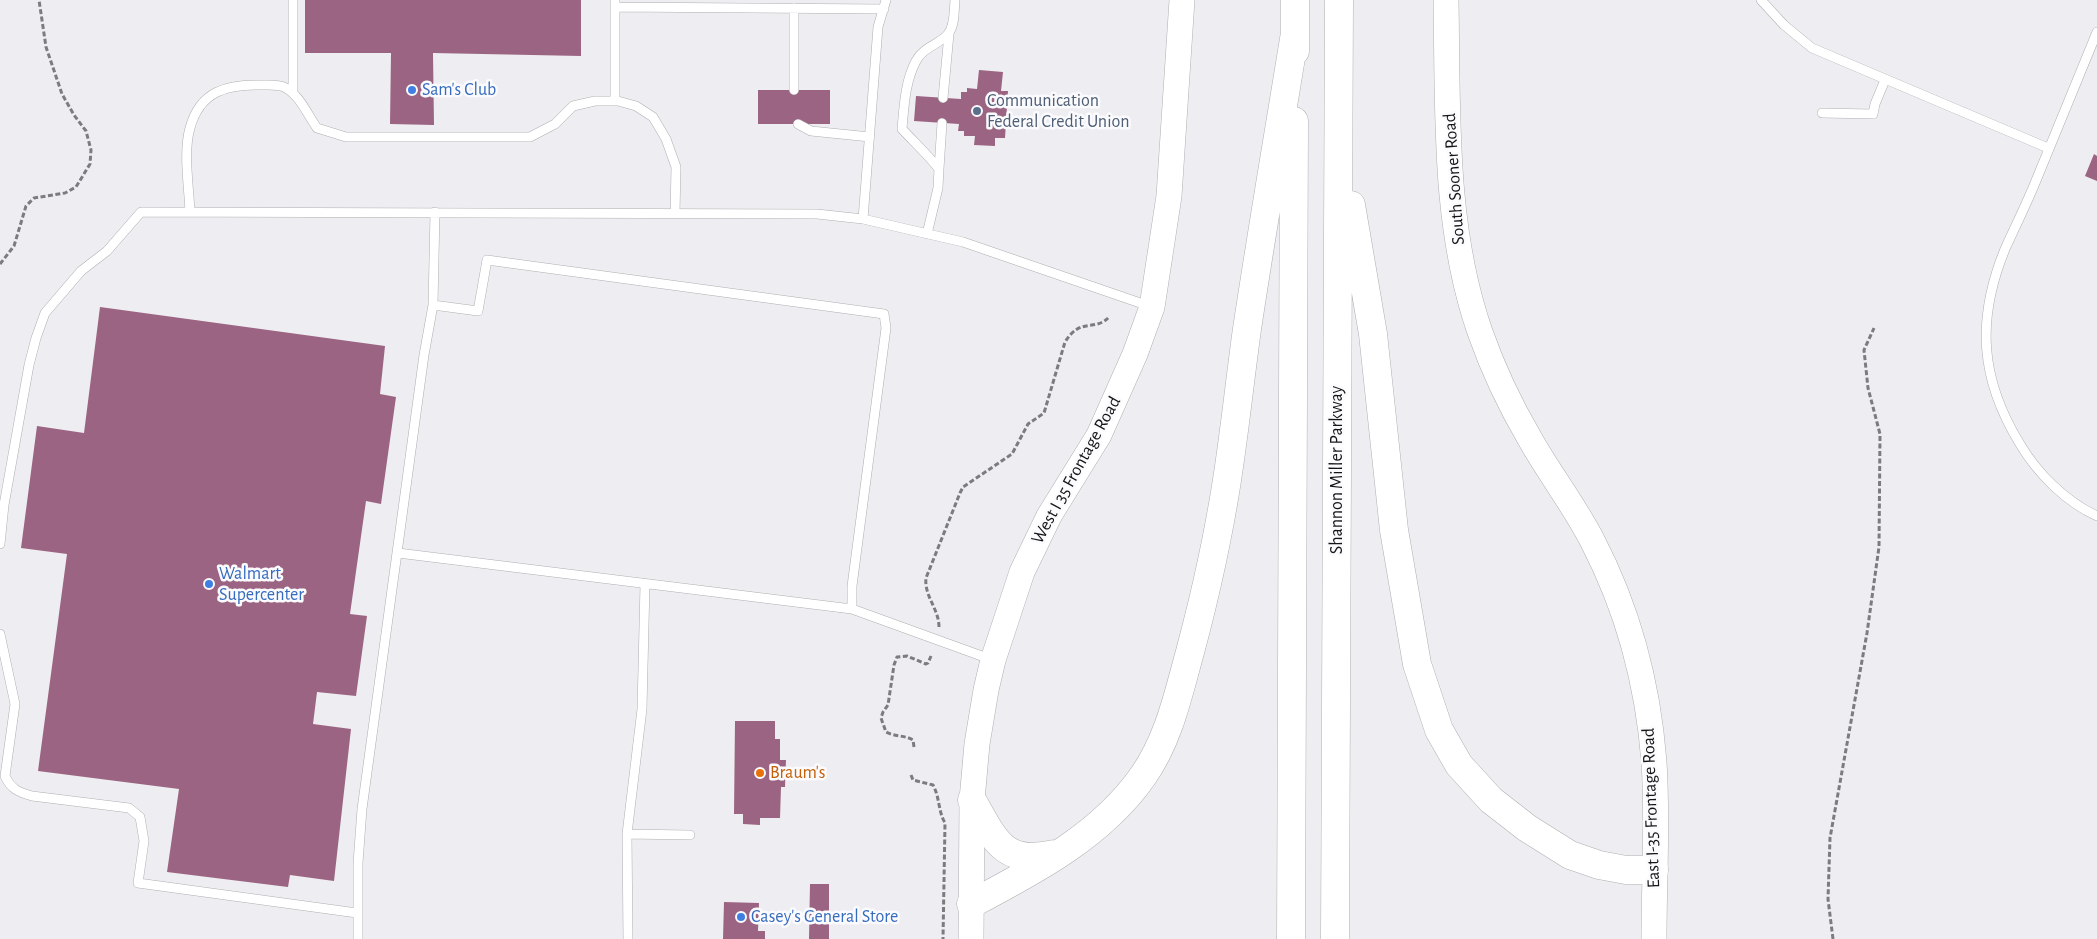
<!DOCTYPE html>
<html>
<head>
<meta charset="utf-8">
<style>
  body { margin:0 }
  canvas { display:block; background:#eeedf1 }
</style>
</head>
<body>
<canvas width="2097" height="939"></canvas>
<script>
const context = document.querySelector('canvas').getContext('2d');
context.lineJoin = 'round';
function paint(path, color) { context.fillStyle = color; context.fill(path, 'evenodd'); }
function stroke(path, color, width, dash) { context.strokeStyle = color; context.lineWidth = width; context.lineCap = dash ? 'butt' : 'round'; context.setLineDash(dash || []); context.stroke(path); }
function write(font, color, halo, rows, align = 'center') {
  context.font = font + ' "Alegreya Sans",sans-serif'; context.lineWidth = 5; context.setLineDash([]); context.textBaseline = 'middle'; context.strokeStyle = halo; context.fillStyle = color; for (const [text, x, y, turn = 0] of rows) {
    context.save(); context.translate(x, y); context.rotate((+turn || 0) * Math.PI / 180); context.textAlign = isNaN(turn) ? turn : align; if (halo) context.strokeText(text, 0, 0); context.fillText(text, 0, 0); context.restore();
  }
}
const building = new Path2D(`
  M 305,0 L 581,0 L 581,56 L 433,53 L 434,125 L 390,124 L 391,53 L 305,53 Z
  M 979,70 L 1003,72 L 1001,91 L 1008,91 L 1005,138 L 995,138 L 995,146 L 974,145 L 975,136 L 964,136 L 964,131 L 958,131 L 959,124 L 914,121 L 916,96 L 961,99 L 961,92 L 967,92 L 967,88 L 977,89 Z
  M 758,90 L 830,90 L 830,124 L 758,124 Z
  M 2094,154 L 2097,156 L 2097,181 L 2085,176 Z
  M 100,307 L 385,346 L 380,394 L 396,397 L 381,504 L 366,501 L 350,614 L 367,616 L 356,696 L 317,692 L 313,724 L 351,729 L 334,881 L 290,875 L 288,887 L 167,872 L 179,789 L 38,771 L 67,554 L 21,548 L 37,426 L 84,433 Z
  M 735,721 L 775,721 L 775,739 L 780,739 L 780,760 L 786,760 L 785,787 L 781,787 L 780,818 L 760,818 L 760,825 L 743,824 L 743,814 L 734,814 Z
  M 810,884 L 829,884 L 829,939 L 809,939 Z
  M 724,902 L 759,903 L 758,931 L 765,931 L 765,939 L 723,939 Z`);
const path = new Path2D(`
  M 0,264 L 14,246 L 26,206 L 34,198 L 65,193 L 76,187 L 90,164 L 91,150 L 86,131 L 74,115 L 62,94 L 46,47 L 39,0
  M 939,627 C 939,609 924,596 926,578 L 960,493 L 963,487 L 1012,454 L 1028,424 L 1044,413 L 1065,342 C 1081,316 1095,333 1110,316
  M 914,747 L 913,740 C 905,735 895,737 886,732 L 881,718 L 883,712 L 888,705 L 894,665 L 897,657 L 907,656 L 926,664 L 928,663 L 931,656
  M 911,775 L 913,780 L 933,785 C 940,798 938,811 945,823 L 943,939
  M 1833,939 L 1828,899 L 1830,838 L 1867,633 L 1879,547 L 1880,434 L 1868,388 L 1864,350 L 1874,328`);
const lane = new Path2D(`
  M 293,0 L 293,93
  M 1761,0 L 1784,25 L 1812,48 L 2048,148
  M 615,7 L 884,9
  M 794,8 L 794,90
  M 2097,32 C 2076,82 2056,133 2035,183 C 2026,205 2015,227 2005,249 C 1976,320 1980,379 2020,444 C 2037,473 2066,502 2097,516
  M 943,98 L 949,34
  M 615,101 L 615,0
  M 1822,113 L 1873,114 L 1875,104 L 1885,80
  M 798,124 L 811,131 L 870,137
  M 939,169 L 942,123
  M 190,212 C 189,187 183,152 190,128 C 200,91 227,84 261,85 C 268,85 278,84 284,87 C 300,95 307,114 317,128 L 346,137 L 530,137 L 555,124 L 573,106 L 595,101 L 618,101 L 636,106 L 653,117 L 666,139 L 676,167 L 675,214
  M 863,219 L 878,27 L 886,0
  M 927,234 L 938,188 L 939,169 C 928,155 915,143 902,129 C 904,107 905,81 916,61 C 923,47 940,44 948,34 C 955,26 954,10 955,0
  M 433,305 L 478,311 L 487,260 L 884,314 L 886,328 L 852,586 L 852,609
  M 0,544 L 4,505 L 29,365 L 36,338 L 45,313 L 81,271 L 107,251 L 141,212 L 817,214 L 863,219 L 963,242 L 1149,306
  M 398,553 L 852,609 L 990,659
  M 0,634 L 15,704 L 5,776 C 11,789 18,792 32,796 L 129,808 L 140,817 L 144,841 L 138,883 L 357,913
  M 627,834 L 690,835
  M 358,939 L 358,863 L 362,809 L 424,355 L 433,305 L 435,212
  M 628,939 L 627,834 L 642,709 L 645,584`);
const secondary = new Path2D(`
  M 1446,0 C 1448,111 1443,226 1480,332 C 1493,369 1510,405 1530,439 C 1549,473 1574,505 1592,540 C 1628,609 1648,684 1654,762 C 1658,820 1654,880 1654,939
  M 971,939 L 972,800 L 977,744 L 986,690 L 993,660 L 1022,572 L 1049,516 L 1099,435 L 1135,354 L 1152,307 L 1169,196 L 1182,0`);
const highway = new Path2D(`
  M 1295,51 L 1295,0
  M 1351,205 L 1373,334 L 1394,530 L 1417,664 L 1439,730 L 1459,765 L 1491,800 L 1527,828 L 1570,855 L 1599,865 L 1626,870 L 1654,870
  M 972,800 C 995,840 1003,866 1055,854
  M 971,904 C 1034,871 1102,835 1143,776 C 1169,739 1178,695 1190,652 C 1205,596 1218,538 1227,480 C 1235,429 1240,379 1247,329 C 1262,230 1279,131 1295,33
  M 1291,939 L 1294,121
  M 1335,939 L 1339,0`);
const markers = [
  [412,90,5,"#3f7fe0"],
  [977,111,5,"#5c6f8a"],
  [209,584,5,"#3f7fe0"],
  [760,773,5,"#e8710a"],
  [741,917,5,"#3f7fe0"]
];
const shopNames = [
  ["Sam's Club",422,90],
  ["Walmart",219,574],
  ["Supercenter",219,595],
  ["Casey's General Store",751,917]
];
const serviceNames = [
  ["Communication",987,101],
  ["Federal Credit Union",987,122]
];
const streetNames = [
  ["South Sooner Road",1454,179,-94],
  ["West I 35 Frontage Road",1076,470,-61],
  ["Shannon Miller Parkway",1337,470,-90],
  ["East I-35 Frontage Road",1651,808,-92]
];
const foodNames = [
  ["Braum's",770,773]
];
paint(building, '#9c6483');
stroke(lane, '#afafb2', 10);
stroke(secondary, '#afafb2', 26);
stroke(highway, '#afafb2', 29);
stroke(path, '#7c7b7e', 3, [5, 2.5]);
stroke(lane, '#fff', 9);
stroke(secondary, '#fff', 25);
stroke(highway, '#fff', 28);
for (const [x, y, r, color] of markers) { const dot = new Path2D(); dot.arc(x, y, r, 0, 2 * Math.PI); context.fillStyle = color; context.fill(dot); stroke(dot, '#fbfbfe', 2); }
write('18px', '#366cbe', '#fbfbfe', shopNames, 'left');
write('18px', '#4e5e75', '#fbfbfe', serviceNames, 'left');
write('18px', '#151516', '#fbfbfe', streetNames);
write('18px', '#c56008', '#fbfbfe', foodNames, 'left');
</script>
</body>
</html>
